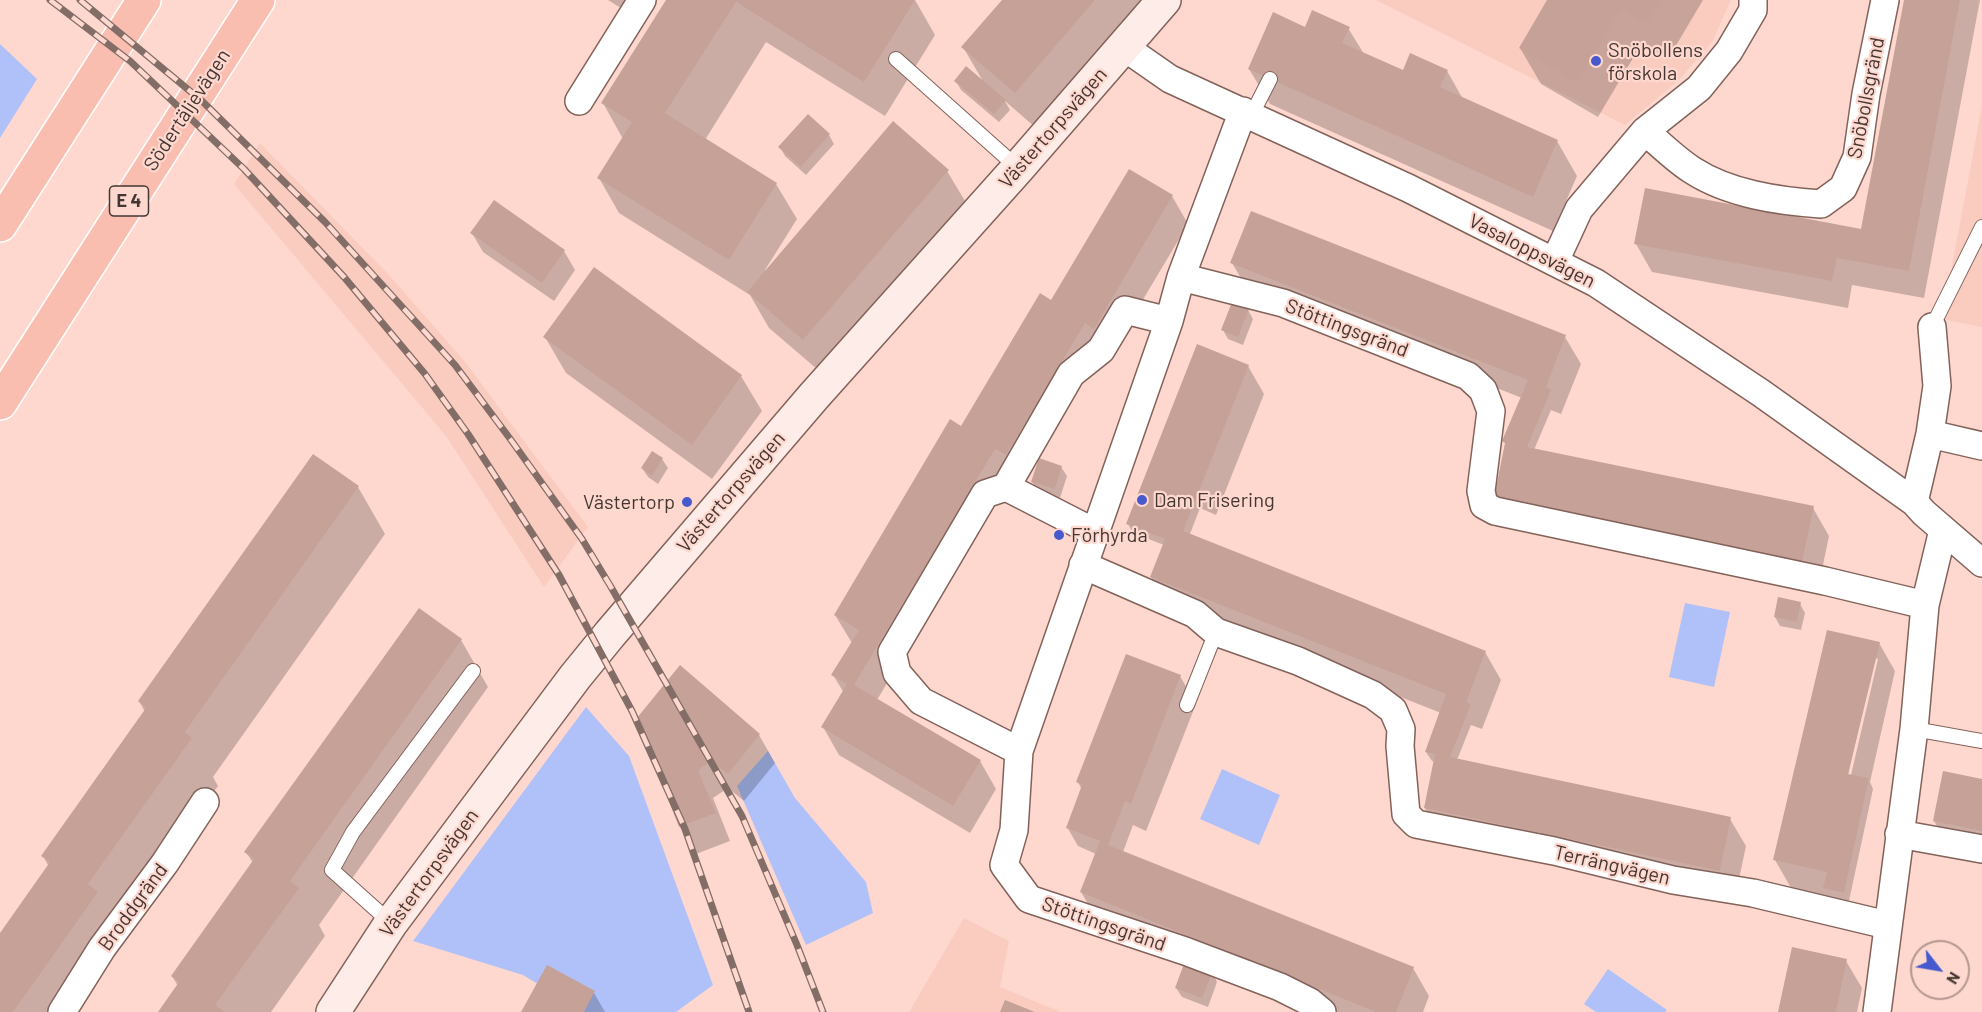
<!DOCTYPE html>
<html>
<head>
<meta charset="utf-8">
<style>
  body { margin:0 }
  #map { position:relative; width:1982px; height:1012px; overflow:hidden; background:#fed8ce; font-family:Barlow,sans-serif }
  canvas { display:block }
  .north { position:absolute; left:1910px; top:940px; width:60px; height:60px; box-sizing:border-box; background:#fed8ce; border:2px solid #b49790; border-radius:50%; rotate:121deg; font-size:16px; font-weight:700; line-height:24px; text-align:center; color:#443632 }
  .north::after { content:''; display:block; margin:auto; width:21px; height:27px; background:#4659cd; clip-path:polygon(50% 0,100% 100%,50% 72%,0 100%) }
</style>
</head>
<body>
<div id="map">
<canvas width="1982" height="1012"></canvas>
<div class="north">N</div>
</div>
<script>
const context = document.querySelector('canvas').getContext('2d');
context.lineJoin = 'round';
function paint(path, color) { context.fillStyle = color; context.fill(path, 'evenodd'); }
function stroke(path, color, width, dash) { context.strokeStyle = color; context.lineWidth = width; context.lineCap = dash ? 'butt' : 'round'; context.setLineDash(dash || []); context.stroke(path); }
function write(font, color, halo, rows, align = 'center') {
  context.font = font + ' Barlow,sans-serif'; context.lineWidth = 4.5; context.setLineDash([]); context.textBaseline = 'middle'; context.strokeStyle = halo; context.fillStyle = color; for (const [text, x, y, turn = 0] of rows) {
    context.save(); context.translate(x, y); context.rotate((+turn || 0) * Math.PI / 180); context.textAlign = isNaN(turn) ? turn : align; if (halo) context.strokeText(text, 0, 0); context.fillText(text, 0, 0); context.restore();
  }
}
const built = new Path2D(`
  M 1376,0 L 1731,0 L 1712,42 L 1679,80 L 1625,125 Z
  M 1982,106 L 1982,327 L 1942,319 Z
  M 260,143 L 390,276 L 466,363 L 588,527 L 544,587 L 446,436 L 234,184 Z
  M 964,918 L 1009,941 L 1000,987 L 1061,1012 L 909,1012 Z`);
const green = new Path2D(`
  M 0,44 L 37,79 L 0,138 Z
  M 1685,603 L 1730,612 L 1714,687 L 1669,677 Z
  M 586,707 L 629,756 L 713,985 L 676,1012 L 584,1012 L 523,975 L 413,941 Z
  M 768,751 L 795,798 L 866,882 L 873,913 L 806,945 L 737,786 Z
  M 1222,769 L 1280,795 L 1259,845 L 1200,819 Z
  M 1608,969 L 1667,1010 L 1665,1012 L 1596,1012 L 1584,1004 Z`);
const shadow = new Path2D(`
  M 608,0 L 634,0 L 627,12 Z
  M 668,0 L 915,0 L 935,35 L 885,116 L 766,42 L 705,140 L 776,184 L 797,219 L 765,270 L 767,271 L 947,171 L 968,206 L 824,375 L 769,328 L 750,295 L 619,213 L 599,178 L 623,139 L 603,103 Z
  M 1004,0 L 1145,0 L 1036,128 L 1005,101 L 1010,110 L 999,122 L 961,90 L 956,81 L 984,83 L 963,47 Z
  M 1549,0 L 1703,0 L 1668,59 L 1642,43 L 1598,117 L 1541,84 L 1520,48 Z
  M 1905,0 L 1980,0 L 1924,298 L 1852,285 L 1848,308 L 1652,272 L 1636,244 L 1862,231 Z
  M 1348,28 L 1364,54 L 1403,72 L 1447,71 L 1463,99 L 1557,141 L 1577,176 L 1553,231 L 1270,104 L 1249,69 L 1306,29 Z
  M 829,135 L 834,144 L 806,175 L 785,156 L 780,147 Z
  M 1172,196 L 1188,224 L 1110,355 L 1101,350 L 1011,475 L 877,700 L 980,761 L 996,789 L 970,833 L 839,755 L 823,727 L 844,693 L 833,675 L 852,643 L 835,615 L 961,428 L 1051,302 Z
  M 494,202 L 564,251 L 575,270 L 554,301 L 483,252 L 472,233 Z
  M 1232,263 L 1565,337 L 1581,364 L 1561,414 L 1551,410 L 1534,450 L 1813,508 L 1829,536 L 1818,589 L 1512,526 L 1522,398 L 1248,290 Z
  M 1248,310 L 1253,319 L 1243,345 L 1228,339 L 1223,330 Z
  M 545,337 L 741,376 L 762,411 L 712,479 L 566,373 Z
  M 1248,366 L 1264,394 L 1216,515 L 1200,508 L 1190,534 L 1485,652 L 1501,680 L 1482,729 L 1471,725 L 1457,760 L 1730,819 L 1746,846 L 1735,898 L 1441,835 L 1425,808 L 1435,762 L 1432,761 L 1426,752 L 1441,713 L 1167,605 L 1151,577 L 1164,545 L 1133,533 L 1128,524 Z
  M 652,453 L 662,459 L 668,468 L 658,484 L 648,477 L 642,468 Z
  M 1061,467 L 1067,476 L 1060,498 L 1038,491 L 1032,482 Z
  M 358,487 L 385,534 L 213,777 L 218,786 L 118,928 L 124,940 L 73,1012 L 0,1012 L 0,935 L 49,867 L 43,856 L 145,712 L 139,701 Z
  M 1800,604 L 1805,613 L 1801,630 L 1780,626 L 1775,617 Z
  M 461,640 L 488,687 L 319,925 L 325,936 L 271,1012 L 160,1012 L 178,986 L 172,976 L 253,863 L 246,852 Z
  M 1879,643 L 1895,671 L 1870,782 L 1873,789 L 1849,901 L 1791,888 L 1775,860 ZM 1875,658 L 1878,659 L 1851,775 L 1848,775 Z
  M 1180,676 L 1196,704 L 1146,831 L 1133,825 L 1123,852 L 1413,968 L 1429,996 L 1423,1012 L 1328,1012 L 1097,919 L 1081,892 L 1096,854 L 1078,846 L 1067,827 L 1082,790 L 1078,782 Z
  M 639,718 L 759,735 L 775,763 L 744,801 L 728,788 L 713,798 L 730,841 L 696,854 L 680,826 Z
  M 1982,780 L 1982,855 L 1950,849 L 1934,821 Z
  M 1846,961 L 1862,988 L 1857,1012 L 1779,1012 Z
  M 1212,972 L 1217,982 L 1208,1007 L 1182,997 L 1176,988 Z
  M 594,993 L 605,1012 L 523,1012 Z`);
const building = new Path2D(`
  M 666,0 L 915,0 L 864,82 L 736,2 L 665,113 L 777,183 L 729,260 L 597,178 L 632,122 L 601,103 Z
  M 1002,0 L 1095,0 L 1015,93 L 961,47 Z
  M 1547,0 L 1662,0 L 1647,24 L 1621,9 L 1577,83 L 1519,48 Z
  M 1904,0 L 1960,0 L 1909,271 L 1837,258 L 1832,281 L 1634,244 L 1645,188 L 1861,229 Z
  M 1312,10 L 1350,27 L 1342,43 L 1403,70 L 1410,53 L 1448,70 L 1440,87 L 1558,140 L 1533,197 L 1248,69 L 1273,12 L 1305,27 Z
  M 966,66 L 1006,100 L 994,114 L 954,81 Z
  M 808,114 L 830,134 L 801,167 L 778,147 Z
  M 893,121 L 949,170 L 803,340 L 747,292 Z
  M 1129,169 L 1173,195 L 1094,329 L 1085,323 L 1006,455 L 995,449 L 854,685 L 981,760 L 953,806 L 821,727 L 847,684 L 831,675 L 859,630 L 834,615 L 950,419 L 961,426 L 1040,293 L 1051,300 Z
  M 494,200 L 565,250 L 542,283 L 470,233 Z
  M 1251,211 L 1566,335 L 1546,387 L 1551,390 L 1527,447 L 1814,506 L 1802,562 L 1494,498 L 1505,443 L 1502,441 L 1528,380 L 1230,263 Z
  M 594,267 L 742,375 L 692,445 L 543,337 Z
  M 1232,302 L 1249,309 L 1238,337 L 1221,330 Z
  M 1197,344 L 1249,365 L 1183,531 L 1486,651 L 1466,702 L 1471,704 L 1450,757 L 1731,817 L 1720,871 L 1424,808 L 1435,754 L 1425,752 L 1446,694 L 1150,577 L 1165,539 L 1126,524 Z
  M 652,451 L 663,458 L 652,476 L 641,468 Z
  M 313,454 L 359,486 L 185,732 L 192,738 L 88,884 L 98,892 L 13,1012 L 0,1012 L 0,933 L 50,862 L 41,856 L 146,708 L 138,701 Z
  M 1039,458 L 1062,466 L 1055,489 L 1031,482 Z
  M 1778,597 L 1801,602 L 1797,622 L 1774,617 Z
  M 419,608 L 462,639 L 290,881 L 299,888 L 215,1005 L 224,1012 L 158,1012 L 179,982 L 171,976 L 254,859 L 244,852 Z
  M 1827,630 L 1880,642 L 1848,774 L 1869,778 L 1844,893 L 1823,888 L 1827,872 L 1773,860 Z
  M 1126,654 L 1181,675 L 1131,804 L 1125,801 L 1108,845 L 1414,967 L 1396,1012 L 1376,1012 L 1080,892 L 1100,841 L 1066,828 L 1082,785 L 1076,782 Z
  M 680,665 L 760,734 L 728,774 L 711,761 L 698,770 L 716,813 L 679,827 L 637,718 Z
  M 1943,771 L 1982,779 L 1982,831 L 1933,821 Z
  M 1792,947 L 1847,959 L 1836,1012 L 1778,1012 Z
  M 1185,961 L 1213,971 L 1202,998 L 1175,988 Z
  M 547,965 L 595,991 L 584,1012 L 521,1012 Z
  M 1005,1000 L 1035,1012 L 1000,1012 Z`);
const lane = new Path2D(`
  M 896,59 L 1018,168
  M 1251,116 L 1270,79
  M 1932,327 L 1982,227
  M 1187,705 L 1216,632
  M 1914,729 L 1982,741
  M 391,923 L 332,870 L 353,832 L 473,671`);
const street = new Path2D(`
  M 1124,47 L 1170,79 L 1408,188 L 1596,283 L 1761,393 L 1914,502 L 1924,513 L 1982,563
  M 579,101 L 642,0
  M 1243,111 L 1181,277 L 1169,321 L 1019,751 L 1014,830 L 1004,865 L 1029,899 L 1185,951 L 1280,987 L 1310,1002 L 1322,1012
  M 1645,131 C 1660,144 1675,159 1692,170 C 1729,194 1778,201 1821,204 L 1843,188 L 1857,157 L 1866,94 L 1885,0
  M 1555,261 L 1579,209 L 1645,131 L 1699,88 L 1729,51 L 1753,10 L 1753,0
  M 1181,277 L 1283,303 L 1468,376 L 1483,390 L 1491,411 L 1481,491 L 1484,505 L 1495,511 L 1825,581 L 1925,605
  M 1930,434 L 1982,446
  M 1006,487 L 1071,374 L 1101,350 L 1125,310 L 1169,321
  M 1914,502 L 1930,434 L 1937,386 L 1932,327
  M 1083,565 L 1195,614 L 1216,632 L 1298,661 L 1373,695 L 1393,710 L 1401,729 L 1400,746 L 1406,814 L 1416,824 L 1554,851 L 1673,880 L 1753,893 L 1887,925
  M 1019,751 L 921,701 L 897,673 L 892,652 L 985,494 L 1006,487 L 1094,532
  M 1899,834 L 1982,849
  M 62,1012 L 102,948 L 165,863 L 205,802
  M 1877,1012 L 1914,729 L 1925,605 L 1943,530`);
const secondary = new Path2D(`
  M 333,1012 L 391,923 L 575,677 L 610,634 L 814,396 L 1018,168 L 1164,0`);
const highway = new Path2D(`
  M 0,225 L 144,0
  M 0,403 L 258,0`);
const rail = new Path2D(`
  M 50,0 L 130,61 L 244,169 L 344,277 L 425,374 L 468,434 L 559,575 L 632,711 L 685,829 L 749,1012
  M 80,0 L 202,101 L 325,222 L 455,365 L 511,440 L 582,539 L 611,587 L 742,816 L 797,945 L 823,1012`);
const markers = [
  [1596,61,6,"#4659cd"],
  [1142,500,6,"#4659cd"],
  [687,502,6,"#4659cd"],
  [1059,535,6,"#4659cd"]
];
const shields = [
  [129,201,39]
];
const shieldNames = [
  ["E 4",129,201]
];
const poiNames = [
  ["Snöbollens",1608,50],
  ["förskola",1608,73],
  ["Dam Frisering",1154,500],
  ["Västertorp",675,502,"right"],
  ["Förhyrda",1071,535]
];
const streetNames = [
  ["Snöbollsgränd",1866,98,-79],
  ["Södertäljevägen",187,110,-57],
  ["Västertorpsvägen",1053,128,-49],
  ["Vasaloppsvägen",1532,251,27],
  ["Stöttingsgränd",1347,328,21],
  ["Västertorpsvägen",731,492,-49],
  ["Terrängvägen",1612,865,13],
  ["Västertorpsvägen",429,873,-54],
  ["Broddgränd",133,907,-54],
  ["Stöttingsgränd",1104,924,19]
];
paint(built, '#faccc0');
paint(green, '#b0c1f9');
paint(shadow, '#0003');
paint(building, '#c5a198');
stroke(lane, '#83625a', 16);
stroke(street, '#83625a', 30);
stroke(secondary, '#83625a', 36);
stroke(highway, '#fff', 36);
stroke(lane, '#fff', 14);
stroke(street, '#fff', 27);
stroke(secondary, '#fdece7', 33);
stroke(highway, '#f9beb0', 33);
stroke(rail, '#836d67', 7);
stroke(rail, '#fed8ce', 4.5, [14]);
for (const [x, y, r, color] of markers) { const dot = new Path2D(); dot.arc(x, y, r, 0, 2 * Math.PI); context.fillStyle = color; context.fill(dot); stroke(dot, '#fed8ce', 2); }
for (const [x, y, w] of shields) { const box = new Path2D(); box.roundRect(x - w / 2, y - 15, w, 30, 4.5); context.fillStyle = '#fed8ce'; context.fill(box); stroke(box, '#443632', 1.5); }
write('bold 18px', '#443632', null, shieldNames);
write('20px', '#443632', '#fed8ce', poiNames, 'left');
write('20px', '#443632', '#fed8ce', streetNames);
</script>
</body>
</html>
